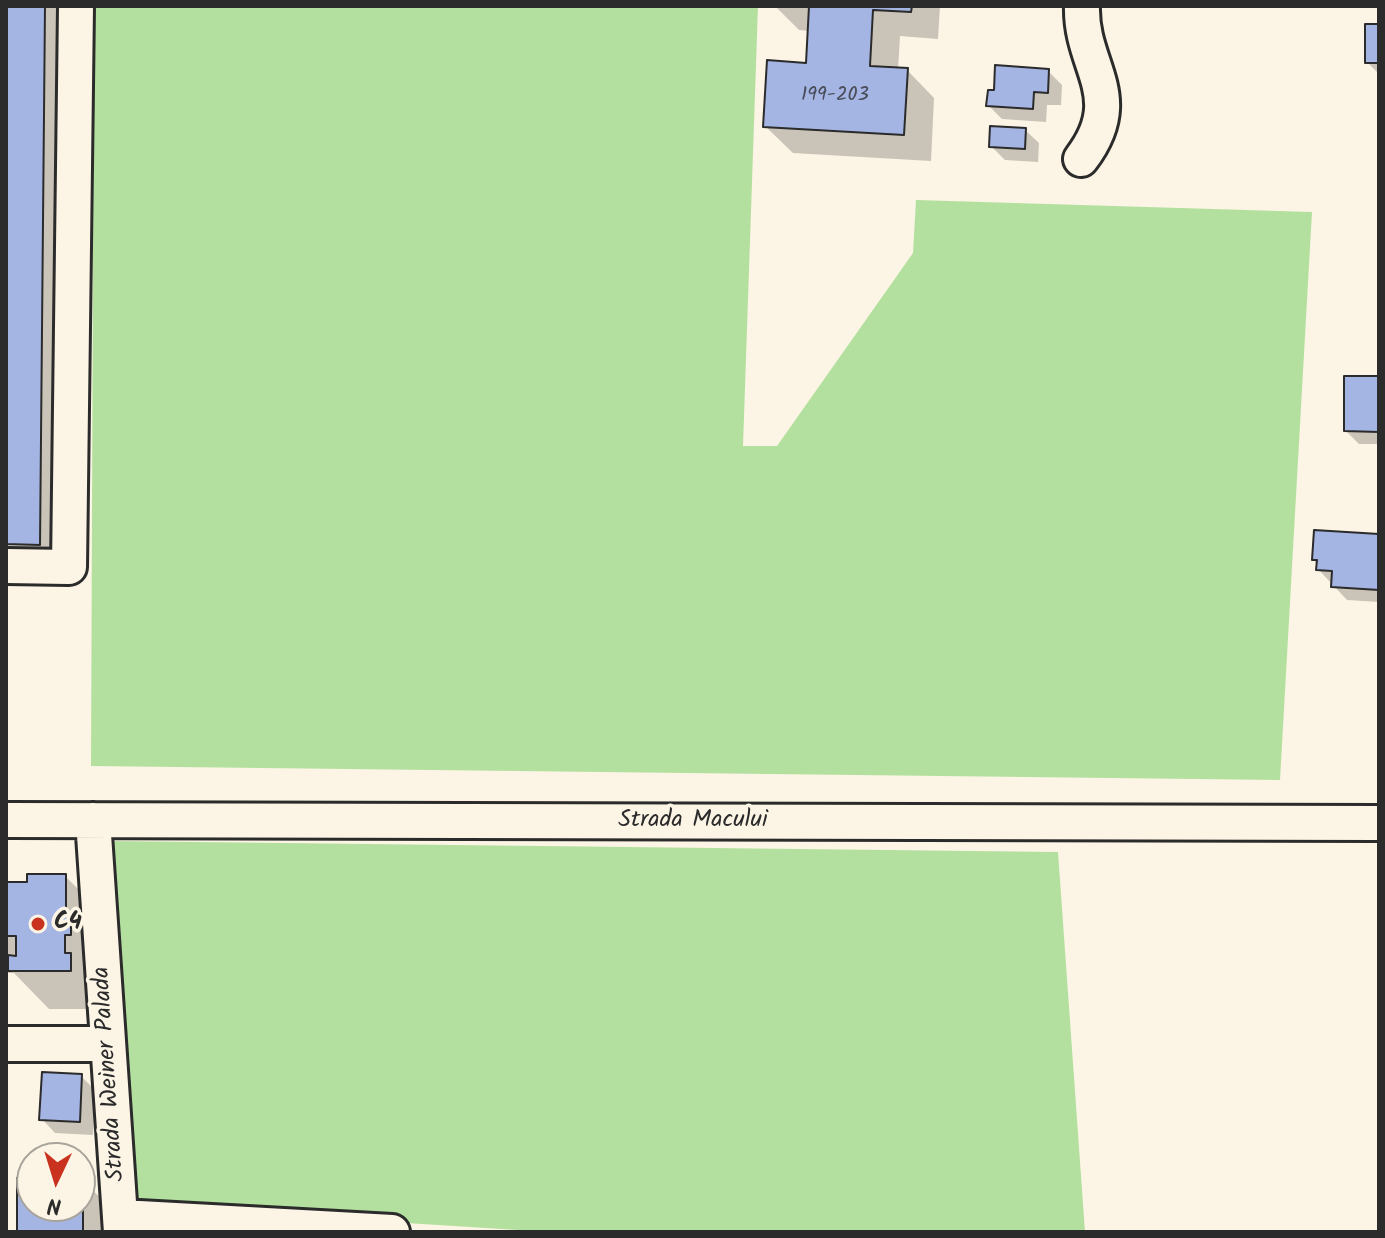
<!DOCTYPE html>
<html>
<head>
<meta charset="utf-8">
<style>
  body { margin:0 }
  #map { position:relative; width:1385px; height:1238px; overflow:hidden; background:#fcf5e5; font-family:Kalam,sans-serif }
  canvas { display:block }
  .frame { position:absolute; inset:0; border:8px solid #2b2b2b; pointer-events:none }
  .north { position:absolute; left:16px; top:1142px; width:80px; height:80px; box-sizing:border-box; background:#fcf5e5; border:2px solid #a8a49b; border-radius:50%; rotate:184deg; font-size:22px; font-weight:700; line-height:32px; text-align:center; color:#2b2b2b }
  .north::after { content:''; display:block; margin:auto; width:28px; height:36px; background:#c8321e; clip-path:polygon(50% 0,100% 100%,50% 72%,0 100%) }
</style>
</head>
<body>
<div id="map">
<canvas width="1385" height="1238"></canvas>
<div class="frame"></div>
<div class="north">N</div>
</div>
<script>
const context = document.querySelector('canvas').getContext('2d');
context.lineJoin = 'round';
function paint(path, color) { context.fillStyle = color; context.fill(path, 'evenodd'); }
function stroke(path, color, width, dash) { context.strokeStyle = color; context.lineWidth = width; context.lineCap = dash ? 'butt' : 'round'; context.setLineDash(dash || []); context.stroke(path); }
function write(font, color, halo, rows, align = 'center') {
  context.font = font + ' Kalam,sans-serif'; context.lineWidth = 7; context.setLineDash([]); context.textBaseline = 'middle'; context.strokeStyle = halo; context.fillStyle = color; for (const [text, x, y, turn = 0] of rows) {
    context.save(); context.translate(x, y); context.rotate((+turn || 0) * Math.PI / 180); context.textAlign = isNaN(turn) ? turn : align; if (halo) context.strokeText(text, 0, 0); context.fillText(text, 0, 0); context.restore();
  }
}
const green = new Path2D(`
  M 94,6 L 758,6 L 743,446 L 777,446 L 913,253 L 916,200 L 1312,212 L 1280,780 L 91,766 Z
  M 111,841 L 1058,852 L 1085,1232 L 550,1232 L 134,1206 Z`);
const shadow = new Path2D(`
  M 6,6 L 58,6 L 53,558 L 6,554 Z
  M 775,6 L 940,6 L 938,39 L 900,36 L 898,70 L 907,70 L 934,98 L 931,161 L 793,153 L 765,126 L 808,65 L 810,31 L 799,30 Z
  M 1379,26 L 1379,74 L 1367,62 Z
  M 1048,71 L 1062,85 L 1061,105 L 1047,105 L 1046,122 L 1002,119 L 988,105 Z
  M 1025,130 L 1039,143 L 1038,162 L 1005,160 L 991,146 Z
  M 1379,378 L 1379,444 L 1359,444 L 1346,431 Z
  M 1379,536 L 1379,602 L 1347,600 L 1318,569 L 1314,559 Z
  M 65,876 L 104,915 L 109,1009 L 49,1009 L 14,973 L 6,973 L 6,884 L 29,884 Z
  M 81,1076 L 95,1090 L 93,1135 L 55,1133 L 42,1119 Z
  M 80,1179 L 103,1200 L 103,1232 L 19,1232 L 32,1180 L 32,1206 L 80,1206 Z`);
const building = new Path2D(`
  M 6,6 L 45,6 L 40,545 L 6,544 Z
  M 809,6 L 912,6 L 911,12 L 873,10 L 870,66 L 908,68 L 904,135 L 763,127 L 767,60 L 806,63 Z
  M 1365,24 L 1379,24 L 1379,63 L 1365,63 Z
  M 995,65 L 1049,69 L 1048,93 L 1034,92 L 1033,109 L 986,106 L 988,90 L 994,90 Z
  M 990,126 L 1026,128 L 1025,149 L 989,147 Z
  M 1344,376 L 1379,376 L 1379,432 L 1344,431 Z
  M 1314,530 L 1379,534 L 1379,590 L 1331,587 L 1332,571 L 1316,570 L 1317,560 L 1312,560 Z
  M 27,874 L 66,874 L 66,914 L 71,914 L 71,935 L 65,935 L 65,953 L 71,953 L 71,971 L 8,971 L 8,955 L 16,956 L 16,936 L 6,936 L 6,882 L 27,882 Z
  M 42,1072 L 82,1074 L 80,1122 L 39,1120 Z
  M 80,1177 L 83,1177 L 83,1232 L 17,1232 L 17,1178 L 32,1178 L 32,1206 L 80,1206 Z`);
const street = new Path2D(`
  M 1081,159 C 1129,96 1080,67 1082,6
  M 6,566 L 69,567 L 76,6
  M 6,820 L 1379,823
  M 93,820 L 121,1232
  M 6,1044 L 108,1044
  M 121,1217 L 392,1232`);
const markers = [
  [38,924,8,"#c8321e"]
];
const numberNames = [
  ["199-203",835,97]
];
const streetNames = [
  ["Strada Macului",693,822],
  ["Strada Weiner Palada",111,1074,-94]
];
const poiNames = [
  ["C4",54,924]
];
paint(green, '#b4e09f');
paint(shadow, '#0003');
paint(building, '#a4b4e3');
stroke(building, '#2b2b2b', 2);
stroke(street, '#2b2b2b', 40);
stroke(street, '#fcf5e5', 34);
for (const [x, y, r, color] of markers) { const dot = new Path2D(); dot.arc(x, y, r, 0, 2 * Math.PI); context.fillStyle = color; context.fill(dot); stroke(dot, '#fcf5e5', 3); }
write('20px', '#494d59', null, numberNames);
write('24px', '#2b2b2b', '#fcf5e5', streetNames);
write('bold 24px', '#2b2b2b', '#fcf5e5', poiNames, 'left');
</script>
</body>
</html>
